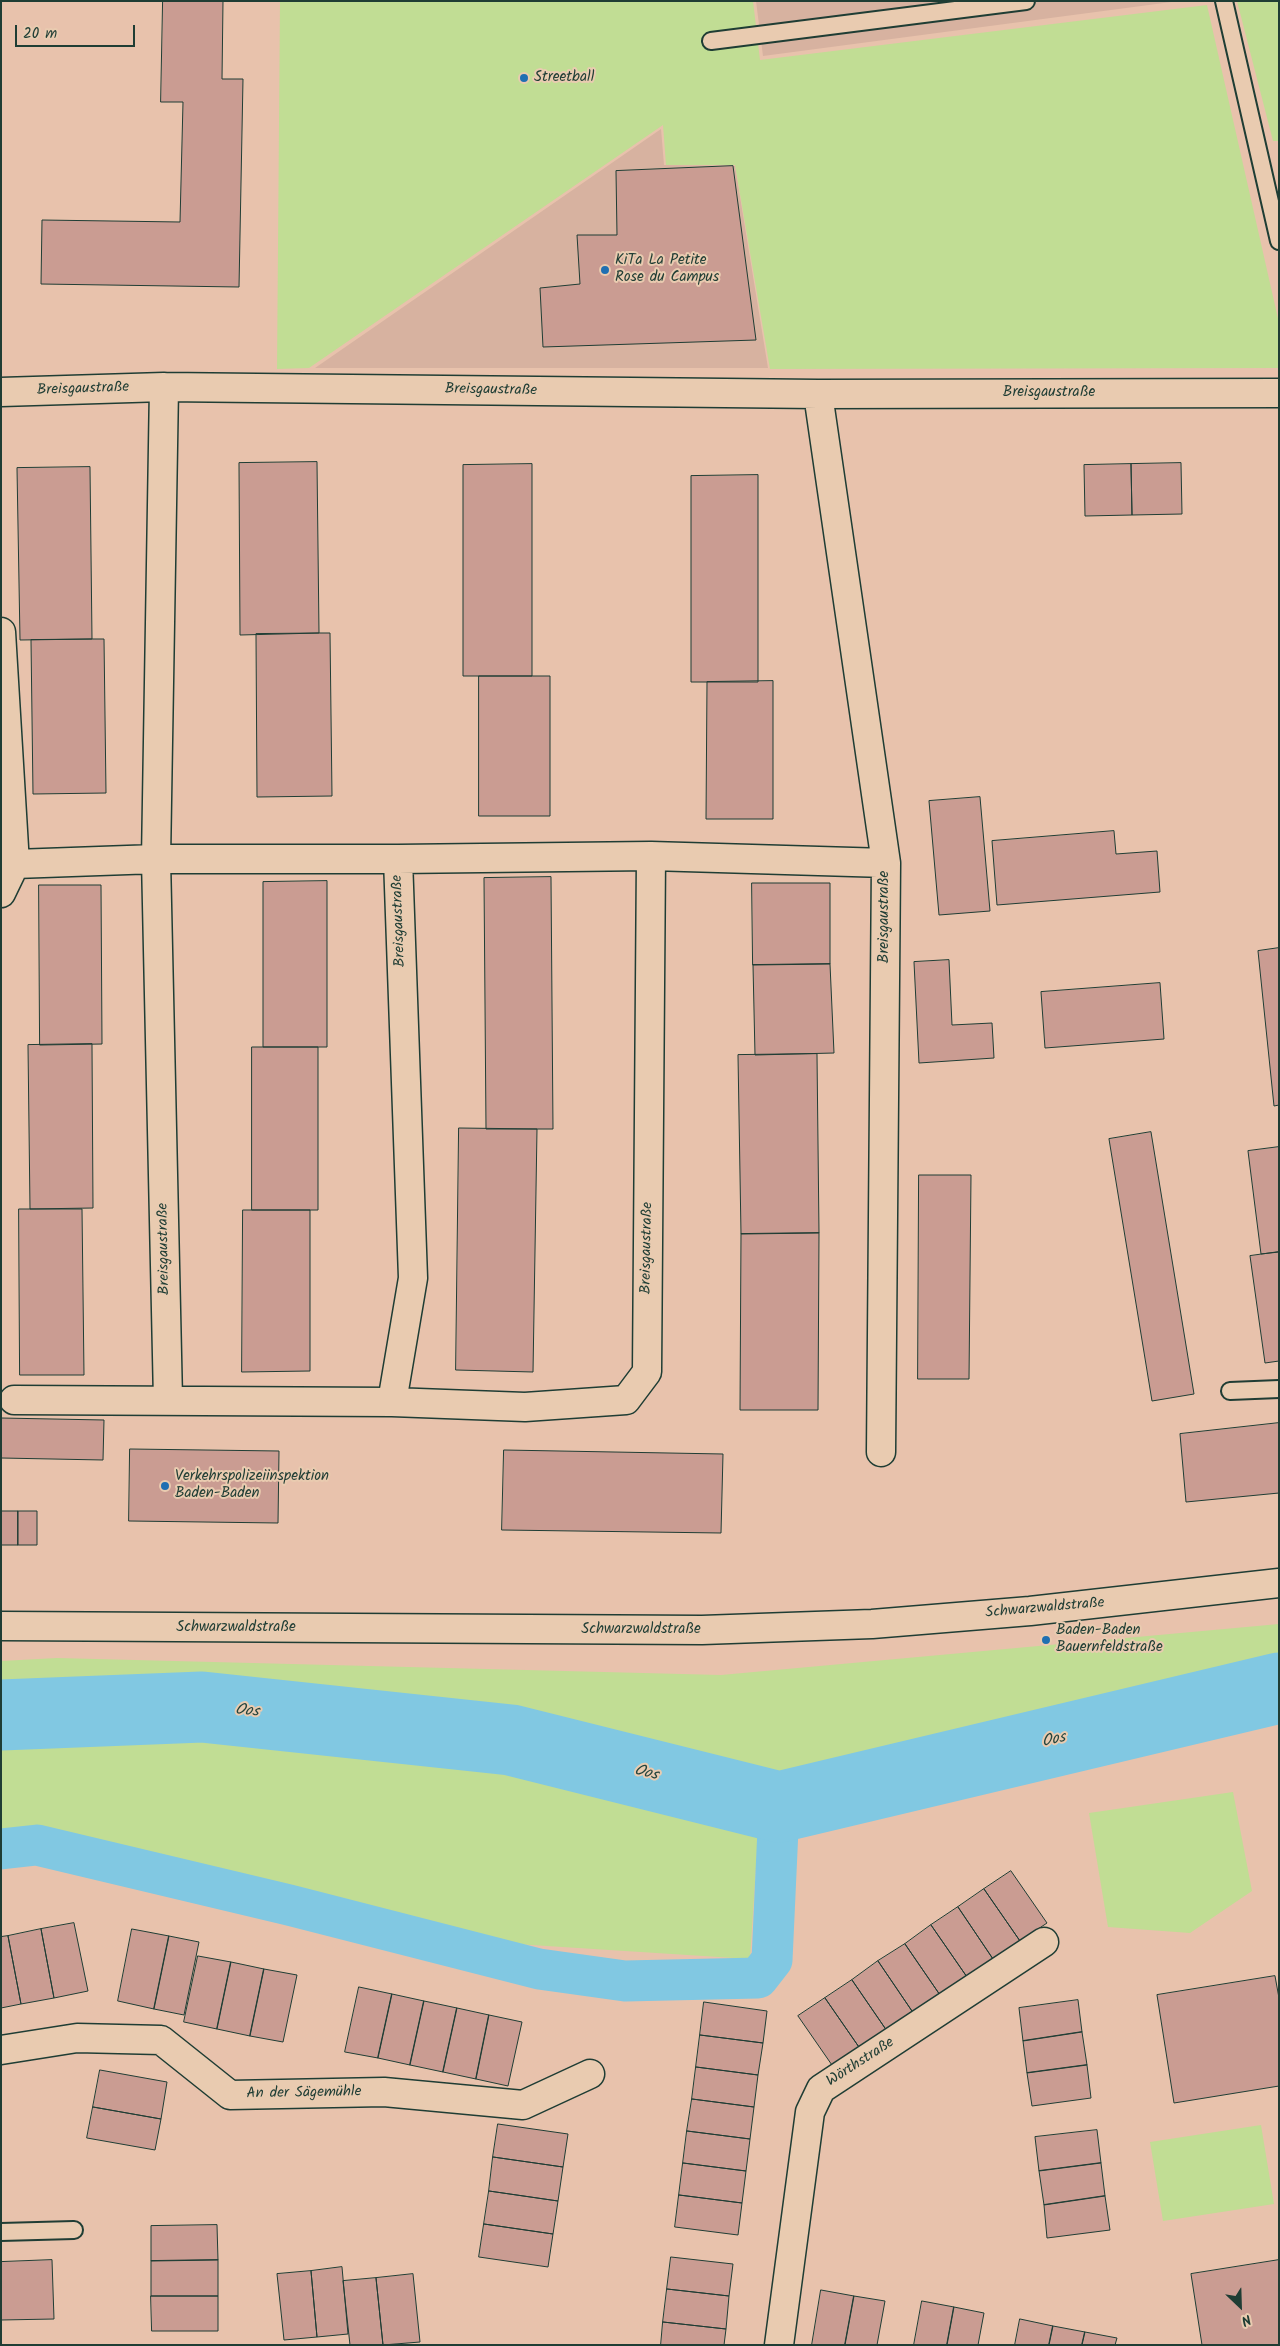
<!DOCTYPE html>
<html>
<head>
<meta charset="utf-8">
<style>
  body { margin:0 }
  #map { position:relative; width:1280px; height:2346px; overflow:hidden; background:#e8c2ac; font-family:Kalam,sans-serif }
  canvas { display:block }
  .frame { position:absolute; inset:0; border:2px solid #1f3d34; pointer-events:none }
  .north { position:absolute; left:1215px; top:2281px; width:50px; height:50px; -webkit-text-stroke:4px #e9cbb0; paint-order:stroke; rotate:156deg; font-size:14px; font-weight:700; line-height:20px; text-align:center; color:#1f3d34 }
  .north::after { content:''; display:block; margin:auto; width:18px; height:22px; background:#1f3d34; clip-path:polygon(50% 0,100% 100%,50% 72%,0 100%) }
  .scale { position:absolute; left:15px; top:25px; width:120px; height:22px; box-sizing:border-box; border:2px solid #1f3d34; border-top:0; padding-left:6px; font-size:15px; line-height:18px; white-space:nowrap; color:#1f3d34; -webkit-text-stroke:4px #e9cbb0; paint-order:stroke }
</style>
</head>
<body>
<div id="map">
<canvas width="1280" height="2346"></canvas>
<div class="frame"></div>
<div class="north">N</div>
<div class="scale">20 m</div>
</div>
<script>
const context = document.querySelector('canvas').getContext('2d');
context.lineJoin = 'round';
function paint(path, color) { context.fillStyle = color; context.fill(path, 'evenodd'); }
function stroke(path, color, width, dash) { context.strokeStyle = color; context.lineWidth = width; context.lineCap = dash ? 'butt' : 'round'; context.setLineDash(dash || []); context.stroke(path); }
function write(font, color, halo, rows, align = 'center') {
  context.font = font + ' Kalam,sans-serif'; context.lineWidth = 4; context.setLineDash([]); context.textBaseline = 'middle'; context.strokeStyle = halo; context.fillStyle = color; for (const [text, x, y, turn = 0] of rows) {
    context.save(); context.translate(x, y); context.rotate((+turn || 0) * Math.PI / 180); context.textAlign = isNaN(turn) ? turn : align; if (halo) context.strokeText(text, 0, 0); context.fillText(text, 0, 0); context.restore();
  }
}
const built = new Path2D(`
  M 756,1 L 1179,1 L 763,56 Z
  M 661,129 L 664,165 L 735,166 L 768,368 L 315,368 Z`);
const green = new Path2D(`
  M 280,1 L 753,1 L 760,60 L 1207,5 L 1279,323 L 1279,368 L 770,369 L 735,165 L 666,165 L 663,125 L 309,368 L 277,369 Z
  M 1237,1 L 1279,1 L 1279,141 L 1273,141 Z
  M 1279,1624 L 1279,1668 L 761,1789 L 750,1959 L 500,1943 L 36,1833 L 1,1837 L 1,1661 L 57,1658 L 721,1675 Z
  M 1233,1792 L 1252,1891 L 1190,1933 L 1108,1927 L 1089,1813 Z
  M 1261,2125 L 1274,2204 L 1163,2221 L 1150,2142 Z`);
const canal = new Path2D(`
  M 1,1849 L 37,1845 L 289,1905 L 539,1969 L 625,1981 L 758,1978 L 772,1960 L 779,1807`);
const river = new Path2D(`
  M 1,1715 L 202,1707 L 511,1740 L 779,1807 L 1279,1688`);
const building = new Path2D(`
  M 163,1 L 223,1 L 222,79 L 243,79 L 239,287 L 41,284 L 42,220 L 180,222 L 183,102 L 161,102 Z
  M 733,166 L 756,340 L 543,347 L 540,288 L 580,284 L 577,235 L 617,235 L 616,171 Z
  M 317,462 L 319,633 L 240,635 L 239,463 Z
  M 1181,463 L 1182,514 L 1132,515 L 1131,464 Z
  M 532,464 L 532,676 L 463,676 L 463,465 Z
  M 1131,464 L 1132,515 L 1085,516 L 1084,465 Z
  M 90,467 L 92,639 L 20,640 L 17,468 Z
  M 758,475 L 758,682 L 691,682 L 691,476 Z
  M 319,633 L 330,633 L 332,796 L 257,797 L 256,634 Z
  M 92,639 L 104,639 L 106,793 L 33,794 L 31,640 Z
  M 479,676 L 550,676 L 550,816 L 479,816 Z
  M 773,681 L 773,819 L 706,819 L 707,682 Z
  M 980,797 L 990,911 L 939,915 L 929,801 Z
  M 1114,831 L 1116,854 L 1157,851 L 1160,892 L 997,905 L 992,841 Z
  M 551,877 L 553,1129 L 486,1129 L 484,878 Z
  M 327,881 L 327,1047 L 263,1047 L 263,882 Z
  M 752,883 L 830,883 L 830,964 L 753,965 Z
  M 39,885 L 101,885 L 102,1044 L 40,1045 Z
  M 1279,948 L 1279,1105 L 1274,1106 L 1258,951 Z
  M 949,960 L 952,1025 L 992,1023 L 994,1058 L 919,1063 L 914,962 Z
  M 830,964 L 834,1053 L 755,1055 L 753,965 Z
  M 1160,983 L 1164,1039 L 1045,1048 L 1041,992 Z
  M 92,1044 L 93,1208 L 30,1209 L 28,1045 Z
  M 252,1047 L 318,1047 L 318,1210 L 252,1210 Z
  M 817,1054 L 819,1233 L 741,1234 L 738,1055 Z
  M 459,1128 L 537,1129 L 533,1372 L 456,1370 Z
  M 1151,1132 L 1194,1394 L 1152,1401 L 1109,1139 Z
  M 1279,1147 L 1279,1252 L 1261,1254 L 1248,1151 Z
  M 919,1175 L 971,1175 L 969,1379 L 918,1379 Z
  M 19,1209 L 82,1209 L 84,1375 L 20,1375 Z
  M 243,1210 L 310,1210 L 310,1371 L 242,1372 Z
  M 819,1233 L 818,1410 L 740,1410 L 741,1234 Z
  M 1279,1252 L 1279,1361 L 1265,1363 L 1250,1256 Z
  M 1,1418 L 104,1420 L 103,1460 L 1,1458 Z
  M 1279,1423 L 1279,1493 L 1186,1502 L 1180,1434 Z
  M 130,1449 L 279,1451 L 278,1523 L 129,1521 Z
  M 504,1450 L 723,1454 L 721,1533 L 502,1530 Z
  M 1,1511 L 18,1511 L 18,1545 L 1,1545 Z
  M 18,1511 L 37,1511 L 37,1545 L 18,1545 Z
  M 1011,1871 L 1047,1923 L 1020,1941 L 984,1889 Z
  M 984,1889 L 1020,1941 L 993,1959 L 958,1907 Z
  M 958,1907 L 993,1959 L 967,1977 L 931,1925 Z
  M 74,1923 L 88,1991 L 54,1998 L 41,1929 Z
  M 931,1925 L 967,1977 L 940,1995 L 905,1944 Z
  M 41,1929 L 54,1998 L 21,2004 L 8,1936 Z
  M 132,1929 L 169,1936 L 154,2009 L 118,2001 Z
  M 8,1936 L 21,2004 L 1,2008 L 1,1937 Z
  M 169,1936 L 199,1942 L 184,2015 L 154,2009 Z
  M 905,1944 L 940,1995 L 914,2014 L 878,1961 Z
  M 198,1956 L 231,1962 L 217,2029 L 184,2022 Z
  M 878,1961 L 914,2014 L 887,2031 L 852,1980 Z
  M 231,1962 L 264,1969 L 250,2036 L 217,2029 Z
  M 264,1969 L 297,1975 L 283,2042 L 250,2036 Z
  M 1275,1976 L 1279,1998 L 1279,2086 L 1174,2103 L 1157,1995 Z
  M 852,1980 L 887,2031 L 861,2050 L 825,1998 Z
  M 359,1987 L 392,1994 L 378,2058 L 345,2052 Z
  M 392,1994 L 424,2001 L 410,2065 L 378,2058 Z
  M 825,1998 L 861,2050 L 834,2068 L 798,2016 Z
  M 1078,2000 L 1082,2032 L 1023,2041 L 1019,2008 Z
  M 424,2001 L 457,2008 L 443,2072 L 410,2065 Z
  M 704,2002 L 767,2011 L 763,2043 L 700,2035 Z
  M 457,2008 L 489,2015 L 476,2079 L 443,2072 Z
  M 489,2015 L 522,2022 L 508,2086 L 476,2079 Z
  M 1082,2032 L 1087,2065 L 1027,2073 L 1023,2041 Z
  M 700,2035 L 763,2043 L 758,2075 L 696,2067 Z
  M 1087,2065 L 1091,2098 L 1032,2106 L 1027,2073 Z
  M 696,2067 L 758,2075 L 754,2107 L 692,2099 Z
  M 100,2070 L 167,2082 L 161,2119 L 93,2107 Z
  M 692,2099 L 754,2107 L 750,2139 L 687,2131 Z
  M 93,2107 L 161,2119 L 155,2150 L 87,2138 Z
  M 498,2124 L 568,2134 L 563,2167 L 493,2157 Z
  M 1097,2130 L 1101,2163 L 1039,2171 L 1035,2137 Z
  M 687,2131 L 750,2139 L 746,2171 L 683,2163 Z
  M 493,2157 L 563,2167 L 558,2201 L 489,2191 Z
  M 683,2163 L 746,2171 L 742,2203 L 679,2195 Z
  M 1101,2163 L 1105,2196 L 1044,2205 L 1039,2171 Z
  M 489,2191 L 558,2201 L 553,2234 L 484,2224 Z
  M 679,2195 L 742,2203 L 738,2235 L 675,2227 Z
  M 1105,2196 L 1110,2230 L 1047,2238 L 1044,2205 Z
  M 484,2224 L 553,2234 L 548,2267 L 479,2257 Z
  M 217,2225 L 218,2260 L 151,2261 L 151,2226 Z
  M 671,2257 L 733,2264 L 729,2296 L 667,2289 Z
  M 52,2260 L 54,2319 L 1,2320 L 1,2262 Z
  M 218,2260 L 218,2296 L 151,2296 L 151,2261 Z
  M 1279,2260 L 1279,2345 L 1202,2345 L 1191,2274 Z
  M 342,2267 L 348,2334 L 317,2337 L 311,2271 Z
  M 311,2271 L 317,2337 L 284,2340 L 277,2274 Z
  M 413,2274 L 420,2342 L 383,2345 L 376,2278 Z
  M 376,2278 L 383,2345 L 350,2345 L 343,2281 Z
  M 667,2289 L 729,2296 L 726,2329 L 663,2322 Z
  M 821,2290 L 854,2296 L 845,2345 L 812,2345 Z
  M 151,2296 L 218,2296 L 218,2331 L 152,2331 Z
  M 854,2296 L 885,2301 L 877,2345 L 845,2345 Z
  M 922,2301 L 954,2307 L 947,2345 L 914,2345 Z
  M 954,2307 L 984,2313 L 978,2345 L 947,2345 Z
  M 1020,2319 L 1053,2326 L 1049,2345 L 1015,2345 Z
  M 663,2322 L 726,2329 L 724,2345 L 661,2345 Z
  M 1053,2326 L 1085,2332 L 1082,2345 L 1049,2345 Z
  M 1085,2332 L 1117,2338 L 1115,2345 L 1082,2345 Z`);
const lane = new Path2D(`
  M 1224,1 L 1279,241
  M 711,41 L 1026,1
  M 1230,1391 L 1279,1389
  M 1,2232 L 74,2230`);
const street = new Path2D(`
  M 164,387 L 156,859 L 168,1400
  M 1,392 L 164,387 L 818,394 L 1279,393
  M 818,394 L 886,863 L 881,1452
  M 1,632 L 15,864 L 1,893
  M 15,864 L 156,859 L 398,859 L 651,856 L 886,863
  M 14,1400 L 392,1402 L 525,1407 L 626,1400 L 647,1372 L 651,856
  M 392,1402 L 413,1278 L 398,859
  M 1,2050 L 77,2038 L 161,2040 L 230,2095 L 384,2092 L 523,2105 L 590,2074
  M 779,2345 L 810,2112 L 821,2089 L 1044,1942`);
const secondary = new Path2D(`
  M 1,1626 L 702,1630 L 872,1624 L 1030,1611 L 1279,1583`);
const markers = [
  [524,78,5,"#1f6fb2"],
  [605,270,5,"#1f6fb2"],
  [165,1486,5,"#1f6fb2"],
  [1046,1640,5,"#1f6fb2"]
];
const poiNames = [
  ["Streetball",534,78],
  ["KiTa La Petite",615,261],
  ["Rose du Campus",615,278],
  ["Verkehrspolizeiinspektion",175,1477],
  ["Baden-Baden",175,1494],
  ["Baden-Baden",1056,1631],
  ["Bauernfeldstraße",1056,1648]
];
const streetNames = [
  ["Breisgaustraße",83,390,-2],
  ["Breisgaustraße",491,391,1],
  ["Breisgaustraße",1049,393],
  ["Breisgaustraße",885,917,-90],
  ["Breisgaustraße",400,921,-92],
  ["Breisgaustraße",648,1248,-89],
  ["Breisgaustraße",165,1249,-91],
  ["Schwarzwaldstraße",1045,1609,-5],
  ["Schwarzwaldstraße",236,1628],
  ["Schwarzwaldstraße",641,1630],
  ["Wörthstraße",861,2063,-33],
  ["An der Sägemühle",304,2094,-1]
];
const waterNames = [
  ["Oos",247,1712,6],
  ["Oos",1054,1741,-13],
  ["Oos",646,1774,14]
];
paint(built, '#d7b2a0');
paint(green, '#c1dd94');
stroke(canal, '#81c8e2', 41);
stroke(river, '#81c8e2', 71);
paint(building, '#ca9c92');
stroke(building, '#1f3d34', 1);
stroke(lane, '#1f3d34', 20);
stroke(street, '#1f3d34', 31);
stroke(secondary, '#1f3d34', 31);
stroke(lane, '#e9cbb0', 16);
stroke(street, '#e9cbb0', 28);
stroke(secondary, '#e9cbb0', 28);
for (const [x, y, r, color] of markers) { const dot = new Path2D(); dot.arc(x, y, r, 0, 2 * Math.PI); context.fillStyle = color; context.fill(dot); stroke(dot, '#e9cbb0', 2); }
write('15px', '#1f3d34', '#e9cbb0', poiNames, 'left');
write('15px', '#1f3d34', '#e9cbb0', streetNames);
write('italic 16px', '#24443d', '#e9cbb0', waterNames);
</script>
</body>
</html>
